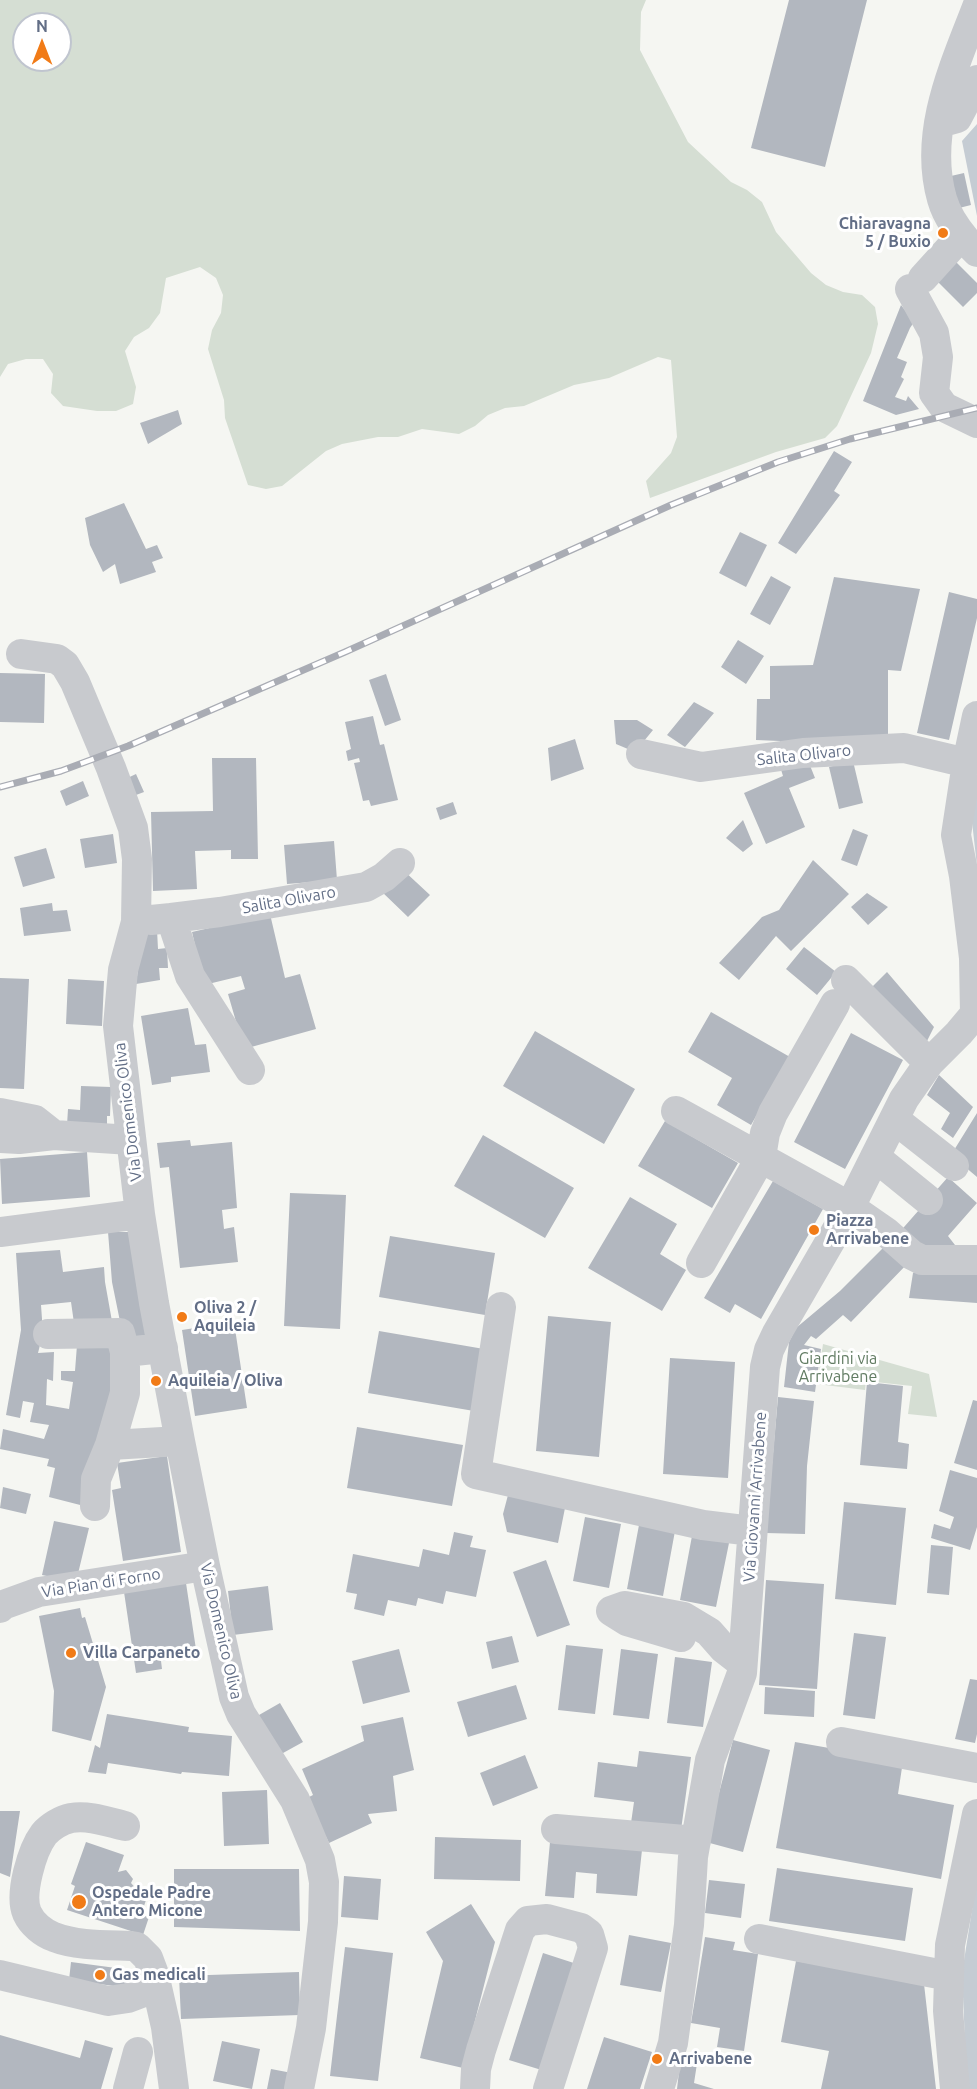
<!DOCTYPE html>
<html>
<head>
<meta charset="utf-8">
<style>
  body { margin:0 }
  #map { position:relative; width:977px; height:2089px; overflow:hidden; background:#f5f6f2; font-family:Ubuntu,sans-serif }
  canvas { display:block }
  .north { position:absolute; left:12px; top:12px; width:60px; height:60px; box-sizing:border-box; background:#fff; border:2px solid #c0c5cf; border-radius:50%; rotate:0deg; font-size:16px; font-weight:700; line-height:24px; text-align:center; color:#626e86 }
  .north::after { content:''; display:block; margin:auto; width:21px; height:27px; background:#f17b17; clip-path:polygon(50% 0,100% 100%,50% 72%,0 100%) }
</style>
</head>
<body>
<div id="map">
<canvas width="977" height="2089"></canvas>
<div class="north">N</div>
</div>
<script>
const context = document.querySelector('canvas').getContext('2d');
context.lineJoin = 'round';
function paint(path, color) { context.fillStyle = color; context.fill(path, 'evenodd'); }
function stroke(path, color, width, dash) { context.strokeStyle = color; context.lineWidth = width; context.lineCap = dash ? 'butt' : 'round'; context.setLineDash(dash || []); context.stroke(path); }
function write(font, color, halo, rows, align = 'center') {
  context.font = font + ' Ubuntu,sans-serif'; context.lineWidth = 6; context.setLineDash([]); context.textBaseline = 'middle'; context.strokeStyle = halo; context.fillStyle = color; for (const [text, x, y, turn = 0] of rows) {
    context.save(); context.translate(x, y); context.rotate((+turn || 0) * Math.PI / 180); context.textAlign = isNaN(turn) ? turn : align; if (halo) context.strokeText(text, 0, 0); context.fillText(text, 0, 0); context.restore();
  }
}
const green = new Path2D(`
  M 0,0 L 646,0 L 641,12 L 640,50 L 688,142 L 731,182 L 747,190 L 762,202 L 776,232 L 811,273 L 826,285 L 843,292 L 862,295 L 875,307 L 878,324 L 871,353 L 837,426 L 825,438 L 776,452 L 650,498 L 646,481 L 671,453 L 677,437 L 671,360 L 658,357 L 609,378 L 574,385 L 524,406 L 505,408 L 488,415 L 475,426 L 459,434 L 422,429 L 398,437 L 378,437 L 342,444 L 326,451 L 282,486 L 266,489 L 248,485 L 225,418 L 224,400 L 208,349 L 212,330 L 221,313 L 223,295 L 216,278 L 200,267 L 166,278 L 160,313 L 149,328 L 134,337 L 125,351 L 136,387 L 133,404 L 116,411 L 97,411 L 63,406 L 51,393 L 53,374 L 43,359 L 26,359 L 8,364 L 0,377 ZM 24,24 L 60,24 L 60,60 L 24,60 Z
  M 823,1344 L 929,1374 L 937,1417 L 908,1414 L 912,1386 L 866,1381 L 865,1390 L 817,1384 Z`);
const water = new Path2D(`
  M 977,124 L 977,216 L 962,141 Z
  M 977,790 L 977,866 L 970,804 Z
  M 977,1879 L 977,2089 L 967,2089 L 962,1973 Z`);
const building = new Path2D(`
  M 789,0 L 867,0 L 825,167 L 751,148 Z
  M 964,173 L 971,205 L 959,208 L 951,176 Z
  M 950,256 L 977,283 L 977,293 L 963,307 L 931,275 Z
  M 901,305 L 914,322 L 910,328 L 897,358 L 907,362 L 901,377 L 904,379 L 895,397 L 906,401 L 908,396 L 919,409 L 896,415 L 863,401 Z
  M 178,410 L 182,424 L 148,444 L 140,423 Z
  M 834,451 L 852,462 L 834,491 L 840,495 L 796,554 L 778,543 Z
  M 124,503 L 146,549 L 157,545 L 163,558 L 152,562 L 156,572 L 120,584 L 115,564 L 103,572 L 90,545 L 85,518 Z
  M 740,532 L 767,545 L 746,587 L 719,573 Z
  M 771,576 L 791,587 L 770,625 L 750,614 Z
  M 834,577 L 920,589 L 901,671 L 888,670 L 888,744 L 781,749 L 780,741 L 756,740 L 757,699 L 770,699 L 770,666 L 813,665 Z
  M 949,592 L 977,599 L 977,618 L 949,740 L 917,733 Z
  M 738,640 L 764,656 L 746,684 L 721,667 Z
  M 0,673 L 45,674 L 44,723 L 0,722 Z
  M 386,674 L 401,720 L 385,726 L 369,680 Z
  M 694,702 L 714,713 L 685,747 L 667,735 Z
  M 373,716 L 380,745 L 384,744 L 398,800 L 371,806 L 369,800 L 363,801 L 354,763 L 360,762 L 359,758 L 348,761 L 346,751 L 351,749 L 345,722 Z
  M 614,720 L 637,720 L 653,730 L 635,752 L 616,744 Z
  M 575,739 L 584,769 L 551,781 L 548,748 Z
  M 212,758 L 256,758 L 258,859 L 231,859 L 231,850 L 195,851 L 197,889 L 153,891 L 151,812 L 213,811 Z
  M 807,758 L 815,778 L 789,788 L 805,827 L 766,844 L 744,793 L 783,776 L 778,760 Z
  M 853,761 L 863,803 L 839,809 L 829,767 Z
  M 136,774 L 144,792 L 128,798 L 121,781 Z
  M 83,781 L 89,796 L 66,806 L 60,791 Z
  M 453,802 L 457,814 L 440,820 L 436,808 Z
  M 743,820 L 753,844 L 743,852 L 726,838 Z
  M 853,829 L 868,835 L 857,866 L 841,860 Z
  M 113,834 L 117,863 L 85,868 L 80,839 Z
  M 334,841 L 337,880 L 287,884 L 284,845 Z
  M 46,848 L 55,878 L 23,887 L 14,857 Z
  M 813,860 L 849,894 L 791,951 L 776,936 L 739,980 L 719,963 L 762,917 L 779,910 Z
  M 402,869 L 430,895 L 408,917 L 381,891 Z
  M 867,893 L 888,907 L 868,925 L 851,907 Z
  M 52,903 L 53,911 L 67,910 L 71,931 L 24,936 L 20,908 Z
  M 270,914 L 285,978 L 300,974 L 316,1029 L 244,1049 L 228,994 L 245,989 L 241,976 L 204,985 L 192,932 Z
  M 157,930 L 158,949 L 167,948 L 168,968 L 159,968 L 160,980 L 136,984 L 143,932 Z
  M 804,947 L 836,972 L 817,995 L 786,969 Z
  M 887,972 L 934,1027 L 923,1049 L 866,993 Z
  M 0,978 L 29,979 L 24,1089 L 0,1088 Z
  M 68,979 L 104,981 L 102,1026 L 66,1024 Z
  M 188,1008 L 195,1045 L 206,1044 L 210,1072 L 171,1077 L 171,1082 L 152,1085 L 141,1016 Z
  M 711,1012 L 790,1057 L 751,1125 L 717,1105 L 732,1078 L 688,1052 Z
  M 535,1031 L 635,1089 L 604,1144 L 503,1086 Z
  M 851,1033 L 903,1060 L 845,1169 L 794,1142 Z
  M 939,1075 L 973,1107 L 953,1138 L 941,1129 L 950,1113 L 927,1095 Z
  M 81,1086 L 111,1087 L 110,1116 L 107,1116 L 107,1126 L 67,1125 L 68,1109 L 80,1110 Z
  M 977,1113 L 977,1177 L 951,1155 Z
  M 665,1121 L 738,1163 L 712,1208 L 638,1166 Z
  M 483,1135 L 574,1188 L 545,1238 L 454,1186 Z
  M 190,1140 L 191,1146 L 232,1142 L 237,1208 L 222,1210 L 224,1229 L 234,1227 L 238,1262 L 180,1268 L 169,1167 L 160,1168 L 157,1143 Z
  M 87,1152 L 90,1197 L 2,1204 L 0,1159 Z
  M 948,1177 L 977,1203 L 948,1236 L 955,1245 L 943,1255 L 931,1245 L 921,1256 L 897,1235 Z
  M 773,1181 L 823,1209 L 761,1319 L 735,1304 L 730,1313 L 704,1298 Z
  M 290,1193 L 346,1195 L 340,1329 L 284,1326 Z
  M 630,1197 L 677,1224 L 660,1254 L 686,1270 L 662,1311 L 588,1268 Z
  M 108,1232 L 134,1232 L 147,1344 L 125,1346 L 112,1282 Z
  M 390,1236 L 495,1253 L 485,1315 L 379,1297 Z
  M 890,1241 L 910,1261 L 851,1322 L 843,1315 L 816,1339 L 811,1336 L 804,1345 L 821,1349 L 815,1392 L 784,1387 L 789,1342 L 796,1328 L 840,1291 Z
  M 60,1250 L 63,1272 L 104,1267 L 105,1282 L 113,1327 L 75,1330 L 71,1302 L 41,1305 L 43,1333 L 38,1353 L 54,1352 L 53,1381 L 47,1379 L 46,1405 L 69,1409 L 73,1382 L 61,1380 L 61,1371 L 75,1371 L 77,1345 L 113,1348 L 118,1356 L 88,1507 L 49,1497 L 55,1468 L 47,1466 L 49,1459 L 0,1449 L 3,1429 L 44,1439 L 49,1425 L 30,1422 L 34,1403 L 23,1401 L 20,1418 L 6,1415 L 21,1330 L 16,1253 Z
  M 924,1263 L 977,1267 L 977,1303 L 909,1298 L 913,1273 Z
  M 548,1316 L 611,1322 L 599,1457 L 536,1451 Z
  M 234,1322 L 247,1408 L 195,1416 L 182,1330 Z
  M 379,1331 L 484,1349 L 474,1411 L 368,1393 Z
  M 670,1358 L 735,1362 L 728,1478 L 663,1474 Z
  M 867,1382 L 903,1386 L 898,1442 L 909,1444 L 907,1469 L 860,1465 Z
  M 778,1397 L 814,1401 L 807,1466 L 805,1534 L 766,1533 Z
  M 973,1400 L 977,1401 L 977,1470 L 954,1463 Z
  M 357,1427 L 463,1445 L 452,1506 L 347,1488 Z
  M 167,1456 L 181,1552 L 123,1561 L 112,1490 L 121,1488 L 117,1463 Z
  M 950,1470 L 977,1478 L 977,1527 L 970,1550 L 931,1538 L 934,1524 L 950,1529 L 954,1517 L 939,1511 Z
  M 3,1487 L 31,1494 L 26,1514 L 0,1508 Z
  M 508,1495 L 565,1508 L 558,1543 L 507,1532 L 503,1514 Z
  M 844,1502 L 906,1508 L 896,1605 L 835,1599 Z
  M 585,1517 L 621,1524 L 609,1588 L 573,1581 Z
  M 54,1521 L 89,1528 L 76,1582 L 42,1575 Z
  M 639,1525 L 675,1531 L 663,1596 L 627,1589 Z
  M 454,1532 L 473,1536 L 470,1547 L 486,1550 L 476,1597 L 446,1591 L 443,1604 L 418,1598 L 416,1606 L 388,1600 L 384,1616 L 354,1609 L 357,1594 L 346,1592 L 353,1554 L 419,1567 L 423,1549 L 449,1555 Z
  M 692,1536 L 729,1543 L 716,1607 L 680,1600 Z
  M 931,1545 L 953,1547 L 949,1595 L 927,1593 Z
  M 546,1560 L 570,1625 L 537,1637 L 513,1572 Z
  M 766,1580 L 824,1584 L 817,1689 L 759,1685 Z
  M 186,1583 L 197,1656 L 161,1661 L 162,1669 L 136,1673 L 124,1592 Z
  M 268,1586 L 273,1630 L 233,1635 L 228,1591 Z
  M 80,1608 L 82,1618 L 85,1617 L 106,1687 L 91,1741 L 52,1731 L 54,1691 L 39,1616 Z
  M 854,1633 L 886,1637 L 875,1719 L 843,1715 Z
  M 512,1636 L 519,1662 L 492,1669 L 486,1642 Z
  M 566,1645 L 603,1649 L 595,1714 L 558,1710 Z
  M 399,1649 L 410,1692 L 363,1704 L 352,1661 Z
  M 621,1649 L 658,1654 L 649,1719 L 613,1715 Z
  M 675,1657 L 712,1662 L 703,1727 L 667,1723 Z
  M 970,1679 L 977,1680 L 977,1734 L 975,1743 L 955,1739 Z
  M 516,1685 L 527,1719 L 468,1737 L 457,1702 Z
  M 765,1687 L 815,1691 L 814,1717 L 764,1714 Z
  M 280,1703 L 303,1742 L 274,1758 L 252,1719 Z
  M 107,1714 L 189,1727 L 188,1732 L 232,1736 L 229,1776 L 182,1772 L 181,1774 L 108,1763 L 106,1774 L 88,1772 L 95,1745 L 100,1748 Z
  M 403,1717 L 414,1770 L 393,1776 L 397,1811 L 368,1814 L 372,1823 L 329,1843 L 307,1798 L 313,1795 L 302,1769 L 364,1741 L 361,1726 Z
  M 733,1740 L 770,1750 L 743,1852 L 706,1842 Z
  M 795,1742 L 903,1761 L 898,1794 L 954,1805 L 941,1879 L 776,1848 Z
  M 639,1751 L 691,1757 L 681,1830 L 631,1823 L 634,1802 L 594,1797 L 598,1762 L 637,1767 Z
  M 525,1755 L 538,1788 L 493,1806 L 480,1773 Z
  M 267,1790 L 269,1844 L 224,1846 L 222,1792 Z
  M 0,1811 L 20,1811 L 10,1877 L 0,1873 Z
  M 435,1837 L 521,1840 L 520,1881 L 434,1879 Z
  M 86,1842 L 124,1855 L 118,1872 L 126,1870 L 133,1879 L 131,1883 L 146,1900 L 141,1915 L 149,1917 L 143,1935 L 67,1910 L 75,1886 L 71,1884 Z
  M 550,1842 L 642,1850 L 637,1896 L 596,1893 L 597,1874 L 576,1872 L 574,1898 L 545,1896 Z
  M 777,1868 L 913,1888 L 905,1941 L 769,1921 Z
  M 174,1869 L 299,1869 L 300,1931 L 174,1927 Z
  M 344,1876 L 381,1879 L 378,1920 L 341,1917 Z
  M 709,1880 L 745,1884 L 741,1918 L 705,1913 Z
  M 471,1904 L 495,1942 L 463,2068 L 420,2058 L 443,1961 L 426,1932 Z
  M 629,1935 L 671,1943 L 661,1992 L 620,1985 Z
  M 705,1937 L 735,1942 L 733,1950 L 758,1954 L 744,2051 L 717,2047 L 720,2028 L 691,2023 Z
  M 345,1947 L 393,1953 L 378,2081 L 330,2076 Z
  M 543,1953 L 583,1966 L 548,2072 L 509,2060 Z
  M 796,1961 L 924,1984 L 936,2089 L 821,2089 L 829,2051 L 781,2042 Z
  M 71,1962 L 131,1970 L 129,1988 L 69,1980 Z
  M 299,1972 L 300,2015 L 181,2019 L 179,1976 Z
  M 0,2035 L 80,2058 L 85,2040 L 113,2048 L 101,2089 L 0,2089 Z
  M 604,2037 L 652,2052 L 640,2089 L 587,2089 Z
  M 222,2041 L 260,2049 L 252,2089 L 213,2081 Z
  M 681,2055 L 698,2057 L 694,2083 L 714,2089 L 677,2089 Z
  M 271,2069 L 292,2073 L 288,2089 L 267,2089 Z`);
const minor = new Path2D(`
  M 977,7 C 954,67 923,133 942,199 C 948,220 962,237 977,252
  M 939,123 L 957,118 L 977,80
  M 923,278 L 961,236
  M 910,289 L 934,333 L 938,357 L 934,393 L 944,407 L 977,423
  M 21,654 L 57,659 L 65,665 L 75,682 L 111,768 L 133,828 L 137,859 L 136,922 L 123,970 L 118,1026 L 140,1214 L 154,1303 L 180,1441 L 205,1566 L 234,1697 L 241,1714 L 295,1800 L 320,1860 L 324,1882 L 323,1922 L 311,2028 L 299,2089
  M 977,716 L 967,763 L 956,835 L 964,876 L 974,958 L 975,1014 L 977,1020
  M 641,754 L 701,767 L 803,753 L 904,748 L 967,763
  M 171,918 L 220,912 L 366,887 L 384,877 L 400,863
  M 151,920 L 171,918 L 190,976 L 250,1070
  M 846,980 L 929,1063
  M 676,1111 L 850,1207 L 886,1232 L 912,1255 L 922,1260 L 977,1260
  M 0,1113 L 35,1120 L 54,1135 L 131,1140
  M 894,1119 L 954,1166
  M 0,1138 L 19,1139 L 54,1135
  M 875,1157 L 928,1200
  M 0,1232 L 140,1214
  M 701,1263 L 761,1157 L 765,1133 L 773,1113 L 835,1004
  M 501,1307 L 476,1474 L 703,1525 L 752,1531
  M 48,1334 L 120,1333 L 125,1352
  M 163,1348 L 125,1352 L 125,1393 L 110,1445 L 180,1441
  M 95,1506 L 96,1479 L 110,1445
  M 0,1608 L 3,1605 L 39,1592 L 205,1566
  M 681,1637 L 627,1621 L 611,1611 L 625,1606 L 684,1617 L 709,1632 L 724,1649 L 742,1663
  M 841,1742 L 977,1768
  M 125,1826 C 108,1822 89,1815 71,1818 C 61,1820 50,1827 44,1834 C 32,1850 19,1894 27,1913 C 32,1924 43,1933 54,1937 C 77,1946 106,1945 131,1946 L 137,1947 L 148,1958 L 154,1974 L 166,2027 L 174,2089
  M 556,1829 L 696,1841
  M 759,1939 L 949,1976
  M 0,1975 L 108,2001 L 128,1998 L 157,1987
  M 128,2089 L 138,2052
  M 475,2089 L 476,2069 L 481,2050 L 520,1930 L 528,1921 L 547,1919 L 581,1928 L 589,1934 L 593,1948 L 548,2089
  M 659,2089 L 673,2043 L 689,1925 L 693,1857 L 710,1760 L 742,1673 L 765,1367 L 769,1350 L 777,1333 L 850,1207 L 904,1099 L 929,1063 L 959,1033 L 975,1014
  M 955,2089 L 948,2011 L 950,1945 L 977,1814`);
const rail = new Path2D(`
  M 0,787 L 61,771 L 128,746 L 345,652 L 671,505 L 778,462 L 850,439 L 977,408`);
const markers = [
  [943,233,6,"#f17b17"],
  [814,1230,6,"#f17b17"],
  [182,1317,6,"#f17b17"],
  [156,1381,6,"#f17b17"],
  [71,1653,6,"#f17b17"],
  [79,1902,8,"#f17b17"],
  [100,1975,6,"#f17b17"],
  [657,2059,6,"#f17b17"]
];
const poiNames = [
  ["Chiaravagna",931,224,"right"],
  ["5 / Buxio",931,242,"right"],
  ["Piazza",826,1221],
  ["Arrivabene",826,1239],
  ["Oliva 2 /",194,1308],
  ["Aquileia",194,1326],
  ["Aquileia / Oliva",168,1381],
  ["Villa Carpaneto",83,1653],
  ["Ospedale Padre",92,1893],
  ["Antero Micone",92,1911],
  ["Gas medicali",112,1975],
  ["Arrivabene",669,2059]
];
const streetNames = [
  ["Salita Olivaro",804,755,-6],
  ["Salita Olivaro",289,900,-10],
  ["Via Domenico Oliva",128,1112,-97],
  ["Via Giovanni Arrivabene",755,1497,-86],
  ["Via Pian di Forno",101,1583,-9],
  ["Via Domenico Oliva",221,1631,77]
];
const parkNames = [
  ["Giardini via",838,1359],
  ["Arrivabene",838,1377]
];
paint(green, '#d5ded3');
paint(water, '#c5ccd3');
paint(building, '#b2b7bf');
stroke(minor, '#c8cace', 30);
stroke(rail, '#a9acb4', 7);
stroke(rail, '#fff', 4.5, [14]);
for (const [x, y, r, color] of markers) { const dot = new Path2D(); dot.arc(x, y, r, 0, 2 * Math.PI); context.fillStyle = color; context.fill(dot); stroke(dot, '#fff', 2); }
write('bold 16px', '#626e86', '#fff', poiNames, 'left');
write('16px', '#626e86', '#fff', streetNames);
write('16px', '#627c63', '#fff', parkNames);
</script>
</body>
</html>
